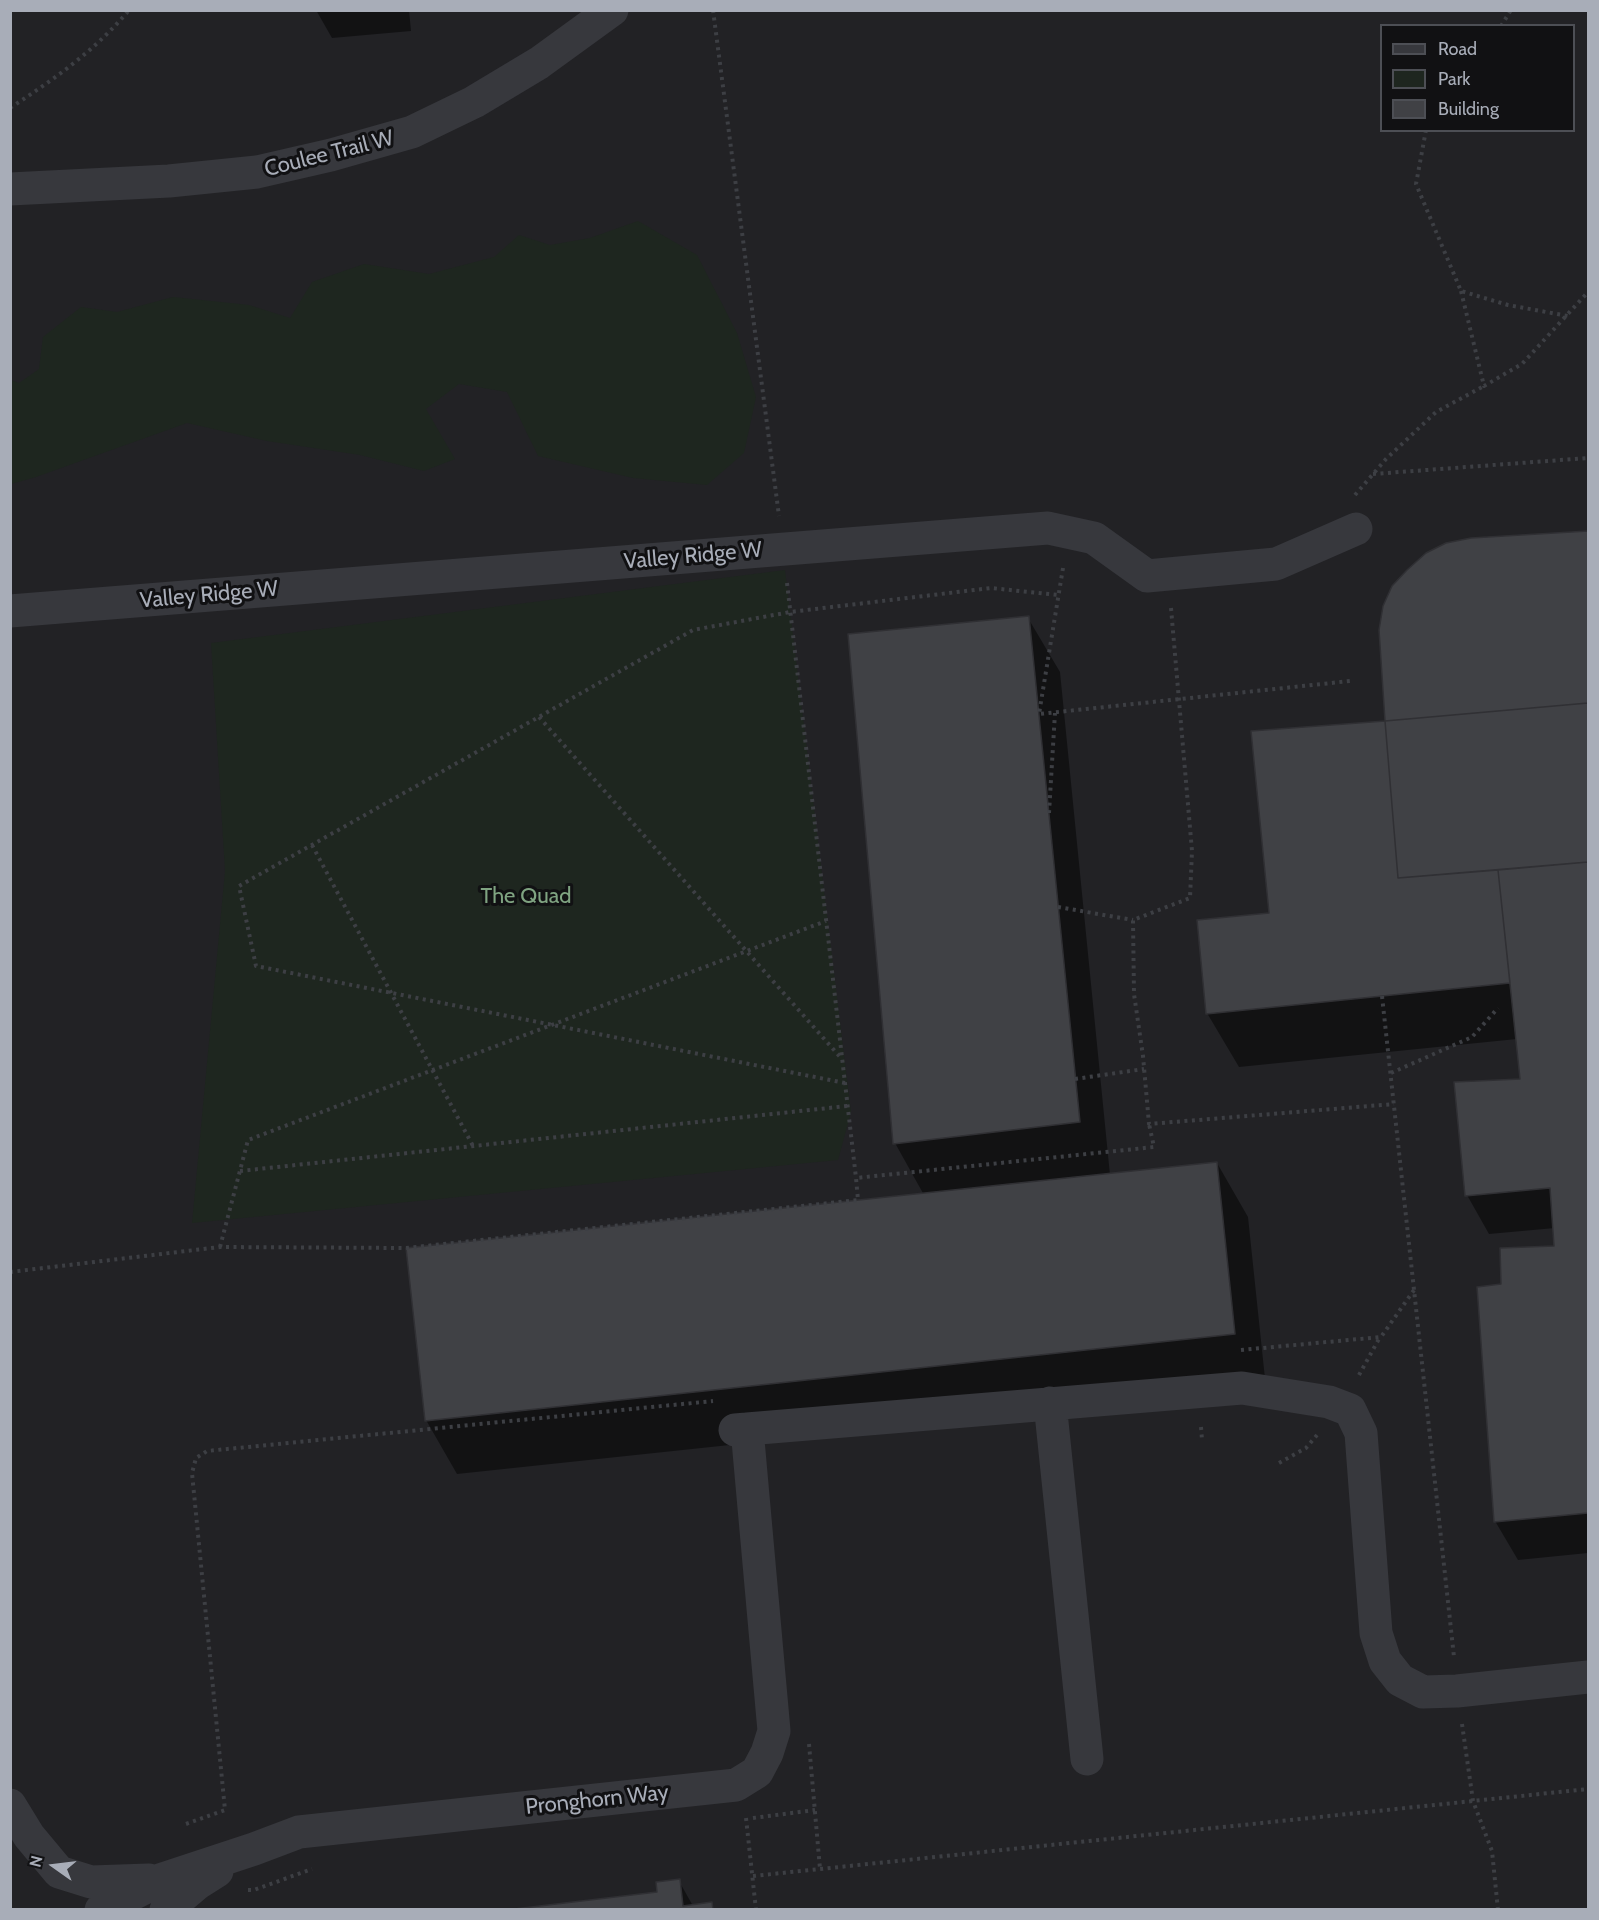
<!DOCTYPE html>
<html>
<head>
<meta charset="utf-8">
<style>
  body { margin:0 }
  #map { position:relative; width:1599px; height:1920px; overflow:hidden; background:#161618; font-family:Cabin,sans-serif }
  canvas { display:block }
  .frame { position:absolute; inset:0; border:12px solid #a8adb8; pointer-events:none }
  .legend { position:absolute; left:1380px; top:24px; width:195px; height:108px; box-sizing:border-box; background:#111113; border:2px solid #4d4f55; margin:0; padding:8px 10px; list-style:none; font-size:18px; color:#a8adb8 }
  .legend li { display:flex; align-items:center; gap:12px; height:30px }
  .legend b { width:30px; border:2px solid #4d4f55 }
  .north { position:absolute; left:24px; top:1836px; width:60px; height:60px; -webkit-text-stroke:4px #111113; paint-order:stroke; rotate:284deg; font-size:16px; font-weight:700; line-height:24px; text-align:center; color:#a8adb8 }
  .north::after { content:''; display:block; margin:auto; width:21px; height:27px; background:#a8adb8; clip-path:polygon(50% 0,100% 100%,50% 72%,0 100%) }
</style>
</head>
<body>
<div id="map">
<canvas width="1599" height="1920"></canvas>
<div class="frame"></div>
<ul class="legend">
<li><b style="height:8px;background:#37383d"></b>Road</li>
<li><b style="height:16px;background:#1e261f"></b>Park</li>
<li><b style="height:16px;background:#404145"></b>Building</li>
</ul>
<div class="north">N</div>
</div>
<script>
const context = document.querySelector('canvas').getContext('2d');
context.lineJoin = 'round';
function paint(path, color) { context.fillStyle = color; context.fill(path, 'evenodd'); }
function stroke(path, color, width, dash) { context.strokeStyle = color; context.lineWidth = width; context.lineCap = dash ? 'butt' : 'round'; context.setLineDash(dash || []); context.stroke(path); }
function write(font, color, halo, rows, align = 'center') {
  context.font = font + ' Cabin,sans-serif'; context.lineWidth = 6; context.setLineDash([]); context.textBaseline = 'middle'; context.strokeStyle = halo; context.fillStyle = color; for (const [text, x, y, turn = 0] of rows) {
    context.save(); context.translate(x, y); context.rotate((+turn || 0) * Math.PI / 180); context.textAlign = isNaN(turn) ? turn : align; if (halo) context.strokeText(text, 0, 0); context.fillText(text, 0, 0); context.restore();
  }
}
const built = new Path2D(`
  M 11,11 L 1588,11 L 1588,1909 L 11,1909 ZM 1382,26 L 1574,26 L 1574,130 L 1382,130 Z`);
const green = new Path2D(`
  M 638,221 L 697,255 L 737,333 L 756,397 L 744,453 L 707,485 L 633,478 L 538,456 L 507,392 L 459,384 L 426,409 L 455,459 L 424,471 L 360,455 L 267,441 L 187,423 L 36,477 L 11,484 L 11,380 L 19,383 L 39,369 L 43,337 L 81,307 L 117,312 L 173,297 L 249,305 L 290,318 L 312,282 L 364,264 L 429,274 L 494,257 L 519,235 L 550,245 L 590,238 Z
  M 785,570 L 851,1112 L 838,1160 L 192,1223 L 225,871 L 211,643 Z`);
const shadow = new Path2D(`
  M 316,10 L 409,10 L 411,31 L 332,38 Z
  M 1588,532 L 1588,1553 L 1518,1560 L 1495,1521 L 1503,1285 L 1556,1248 L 1555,1228 L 1489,1234 L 1467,1195 L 1521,1080 L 1517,1039 L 1239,1067 L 1207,1013 L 1271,915 L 1387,722 L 1472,539 Z
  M 1028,618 L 1060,672 L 1110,1175 L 1217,1163 L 1248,1217 L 1266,1388 L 457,1474 L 426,1420 L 924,1195 L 895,1143 Z
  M 679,1881 L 693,1906 L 711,1904 L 714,1910 L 519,1910 L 659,1893 Z`);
const building = new Path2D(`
  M 1588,531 L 1588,703 L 1385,721 L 1379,630 L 1383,606 L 1392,586 L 1407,570 L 1426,553 L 1446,543 L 1471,538 Z
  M 1029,616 L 1080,1122 L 893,1144 L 848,634 Z
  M 1588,703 L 1588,862 L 1398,878 L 1385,721 Z
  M 1385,721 L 1398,878 L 1498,870 L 1510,983 L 1206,1014 L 1197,920 L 1269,913 L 1251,731 Z
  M 1588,862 L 1588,1513 L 1494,1522 L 1477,1287 L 1501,1284 L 1500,1248 L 1554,1246 L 1550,1188 L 1465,1196 L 1454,1082 L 1520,1079 L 1498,870 Z
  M 1217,1162 L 1235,1334 L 425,1421 L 406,1248 Z
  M 680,1879 L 683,1906 L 712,1902 L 713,1910 L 506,1910 L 657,1892 L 656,1882 Z`);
const path = new Path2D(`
  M 713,10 L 779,516
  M 1501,26 L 1511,10
  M 10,108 C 53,80 96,50 129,10
  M 1426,130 L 1416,184 L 1461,291 L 1508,305 L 1568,316
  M 1461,291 L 1484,386 L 1522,364 L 1588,292
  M 1373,474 L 1588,458
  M 1355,495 L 1386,459 L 1436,412 L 1484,386
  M 1063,568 L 1039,714 L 1350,681
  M 787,583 L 856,1178
  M 1171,608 L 1192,851 L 1190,898 L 1133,920 L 1134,994 L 1143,1056 L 1149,1124 L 1394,1104
  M 539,717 L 842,1059
  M 1049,813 L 1055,713
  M 312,845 L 473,1146
  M 1058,907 L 1133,920
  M 1382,996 L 1454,1657
  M 1391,1073 L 1472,1037 L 1498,1008
  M 1075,1079 L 1144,1069
  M 845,1083 L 256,966 L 239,886 L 693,630 L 790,612 L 991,588 L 1058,595
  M 240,1171 L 847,1106
  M 220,1247 L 248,1140 L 826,921
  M 10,1272 L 220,1247 L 406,1248 L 858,1200 L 856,1178 L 1154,1147 L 1149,1124
  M 1241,1350 L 1381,1337 L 1414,1290
  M 1359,1375 L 1380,1337
  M 1201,1427 L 1202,1440
  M 1279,1463 L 1306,1448 L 1317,1435
  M 1462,1724 L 1473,1801 L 1492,1851 L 1498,1910
  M 809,1744 L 820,1869
  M 746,1818 L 756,1910
  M 753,1818 L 815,1810
  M 186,1824 L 225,1810 L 192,1473 L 196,1458 L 207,1451 L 713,1401
  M 753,1876 L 1588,1789
  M 248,1890 L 254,1890 L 312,1869`);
const minor = new Path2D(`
  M 10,189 L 169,181 L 257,172 L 331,155 L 412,132 L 474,102 L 539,63 L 612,10
  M 10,611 L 1048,528 L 1094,538 L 1147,576 L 1276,564 L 1356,529
  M 1050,1403 L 1087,1759
  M 735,1430 L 1242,1388 L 1329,1402 L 1350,1410 L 1361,1433 L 1376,1633 L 1385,1661 L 1400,1680 L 1423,1692 L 1457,1691 L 1588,1677
  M 10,1805 L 29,1836 L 59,1872 L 91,1882 L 149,1880
  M 101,1910 L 160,1880 L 254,1849 L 299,1832 L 736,1785 L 757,1772 L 767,1753 L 774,1731 L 747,1429
  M 166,1910 L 198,1883 L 217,1871`);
const streetNames = [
  ["Coulee Trail W",329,154,-14],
  ["Valley Ridge W",693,556,-5],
  ["Valley Ridge W",209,595,-5],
  ["Pronghorn Way",597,1800,-6]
];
const parkNames = [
  ["The Quad",526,897]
];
paint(built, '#222225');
paint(green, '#1e261f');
paint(shadow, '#0007');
paint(building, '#404145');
stroke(building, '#303034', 1.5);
stroke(path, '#3d3f44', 4, [3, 4.5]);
stroke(minor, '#37383d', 33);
write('22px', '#a8adb8', '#111113', streetNames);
write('22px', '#7fa381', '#111113', parkNames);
</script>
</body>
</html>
